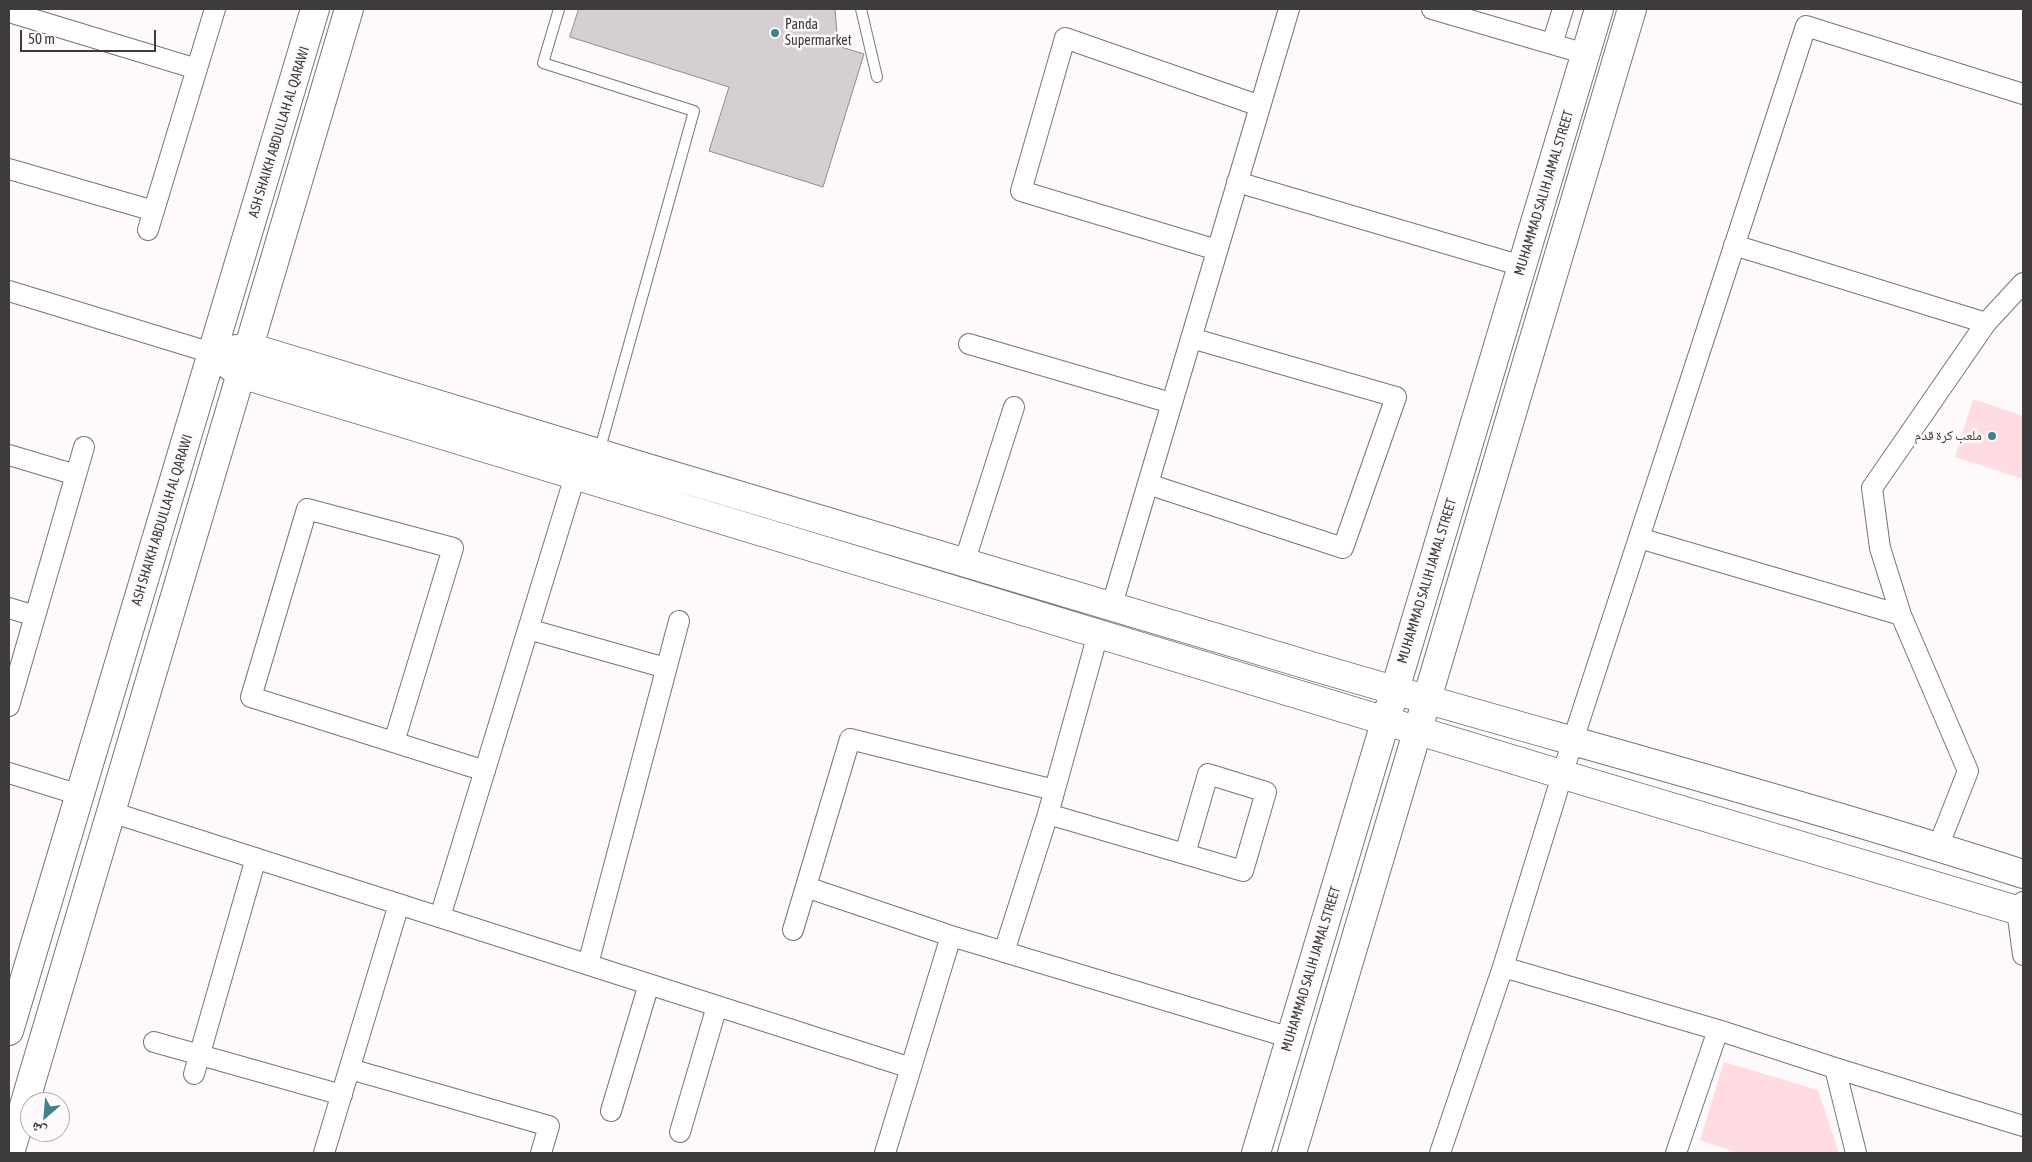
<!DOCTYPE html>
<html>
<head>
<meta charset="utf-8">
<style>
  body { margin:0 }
  #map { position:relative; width:2032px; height:1162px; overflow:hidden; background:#fef9fa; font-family:"Asap Condensed","Noto Naskh Arabic",sans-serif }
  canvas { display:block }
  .frame { position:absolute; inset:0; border:10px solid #3d3b3b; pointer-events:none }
  .north { position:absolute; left:20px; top:1092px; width:50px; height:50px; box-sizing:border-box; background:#fef9fa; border:1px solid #b1adae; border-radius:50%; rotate:207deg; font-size:14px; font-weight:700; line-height:20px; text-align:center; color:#3d3b3b }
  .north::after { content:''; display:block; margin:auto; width:18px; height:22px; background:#3c838c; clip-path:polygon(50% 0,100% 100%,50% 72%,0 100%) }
  .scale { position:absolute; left:20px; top:30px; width:136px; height:22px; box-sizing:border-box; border:2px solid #3d3b3b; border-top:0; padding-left:6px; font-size:15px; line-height:18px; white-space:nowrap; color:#3d3b3b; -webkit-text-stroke:4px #fef9fa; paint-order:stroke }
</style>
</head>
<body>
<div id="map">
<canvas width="2032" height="1162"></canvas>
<div class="frame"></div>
<div class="north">ش</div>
<div class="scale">50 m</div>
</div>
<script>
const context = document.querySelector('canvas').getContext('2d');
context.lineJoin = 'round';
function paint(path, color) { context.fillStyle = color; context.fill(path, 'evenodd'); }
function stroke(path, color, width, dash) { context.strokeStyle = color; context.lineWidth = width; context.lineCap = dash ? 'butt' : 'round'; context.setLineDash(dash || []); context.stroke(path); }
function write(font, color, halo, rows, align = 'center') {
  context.font = font + ' "Asap Condensed","Noto Naskh Arabic",sans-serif'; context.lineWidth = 5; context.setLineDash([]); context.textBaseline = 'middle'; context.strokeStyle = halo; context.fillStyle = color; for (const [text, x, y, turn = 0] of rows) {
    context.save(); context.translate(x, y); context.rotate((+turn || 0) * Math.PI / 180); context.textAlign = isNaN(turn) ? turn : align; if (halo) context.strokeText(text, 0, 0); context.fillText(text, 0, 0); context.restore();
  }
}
const green = new Path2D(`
  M 1973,399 L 2023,416 L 2023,479 L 1955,457 Z
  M 1724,1062 L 1818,1090 L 1839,1153 L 1738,1153 L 1700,1140 Z`);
const building = new Path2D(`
  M 579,9 L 835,9 L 838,46 L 864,54 L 823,187 L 709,151 L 729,87 L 570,37 Z`);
const lane = new Path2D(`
  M 559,9 L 543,63 L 694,111 L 599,452
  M 861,9 L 877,77`);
const street = new Path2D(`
  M 1432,9 L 1586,54
  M 9,12 L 197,69
  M 1552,44 L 1563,9
  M 9,169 L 154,211
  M 1237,182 L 1522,266
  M 148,230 L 215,9
  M 1734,245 L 1986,323
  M 1217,250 L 1021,191 L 1065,38 L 1260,106
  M 9,291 L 212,353
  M 969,344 L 1171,403
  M 9,455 L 76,475
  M 1148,484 L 1343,548 L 1396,397 L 1191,338
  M 1639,538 L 1901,615
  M 964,563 L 1014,407
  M 9,608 L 35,616
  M 1111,608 L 1289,9
  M 528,629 L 666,668
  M 9,706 L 84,447
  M 394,742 L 453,548 L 307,509 L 251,697 L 485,771
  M 9,773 L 80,795
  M 111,812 L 911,1068
  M 1048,814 L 1243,871 L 1266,792 L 1208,774 L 1185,854
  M 1938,847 L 1968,771 L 1901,615 L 1880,548 L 1872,488 L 1986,323 L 2023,283
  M 806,887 L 951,936 L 1291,1038
  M 2023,902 L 2017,910 L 2023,955
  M 440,917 L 575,476
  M 793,930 L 850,739 L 1054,790
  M 1004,952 L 1048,814 L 1098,634
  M 588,964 L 679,621
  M 1503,967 L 1718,1030 L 1835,1068 L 2023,1126
  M 154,1042 L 342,1095
  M 1835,1068 L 1856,1153
  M 350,1069 L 549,1126 L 541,1153
  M 194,1074 L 256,858
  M 611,1111 L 649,984
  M 680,1132 L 717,1006
  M 324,1153 L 399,904
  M 885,1153 L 951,936
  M 1440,1153 L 1503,967 L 1573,740 L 1806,26 L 2023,94
  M 1676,1153 L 1718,1030`);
const secondary = new Path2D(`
  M 212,353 L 241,374 L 1564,775 L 2023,912
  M 212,353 L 249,347 C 605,455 961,564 1318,668 C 1553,737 1790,799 2023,874
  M 9,1031 L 315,9
  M 10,1153 L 349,9
  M 1256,1153 L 1599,9
  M 1292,1153 L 1632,9`);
const markers = [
  [775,33,5,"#3c838c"],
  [1992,436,5,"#3c838c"]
];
const poiNames = [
  ["Panda",785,25],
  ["Supermarket",785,41],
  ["ملعب كرة قدم",1982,436,"right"]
];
const streetNames = [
  ["ASH SHAIKH ABDULLAH AL QARAWI",279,132,-73],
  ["MUHAMMAD SALIH JAMAL STREET",1544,193,-73],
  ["ASH SHAIKH ABDULLAH AL QARAWI",162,520,-73],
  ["MUHAMMAD SALIH JAMAL STREET",1427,581,-73],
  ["MUHAMMAD SALIH JAMAL STREET",1311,969,-73]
];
paint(green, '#ffdce2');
paint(building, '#d4cfd0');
stroke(building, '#8f8b8c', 1);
stroke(lane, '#787475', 12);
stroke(street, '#787475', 22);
stroke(secondary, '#787475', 30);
stroke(lane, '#fff', 10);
stroke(street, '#fff', 20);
stroke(secondary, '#fff', 28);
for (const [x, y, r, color] of markers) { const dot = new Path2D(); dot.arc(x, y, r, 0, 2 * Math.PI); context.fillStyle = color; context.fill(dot); stroke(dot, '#fef9fa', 2); }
write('14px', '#3d3b3b', '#fef9fa', poiNames, 'left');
write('14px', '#3d3b3b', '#fef9fa', streetNames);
</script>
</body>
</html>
